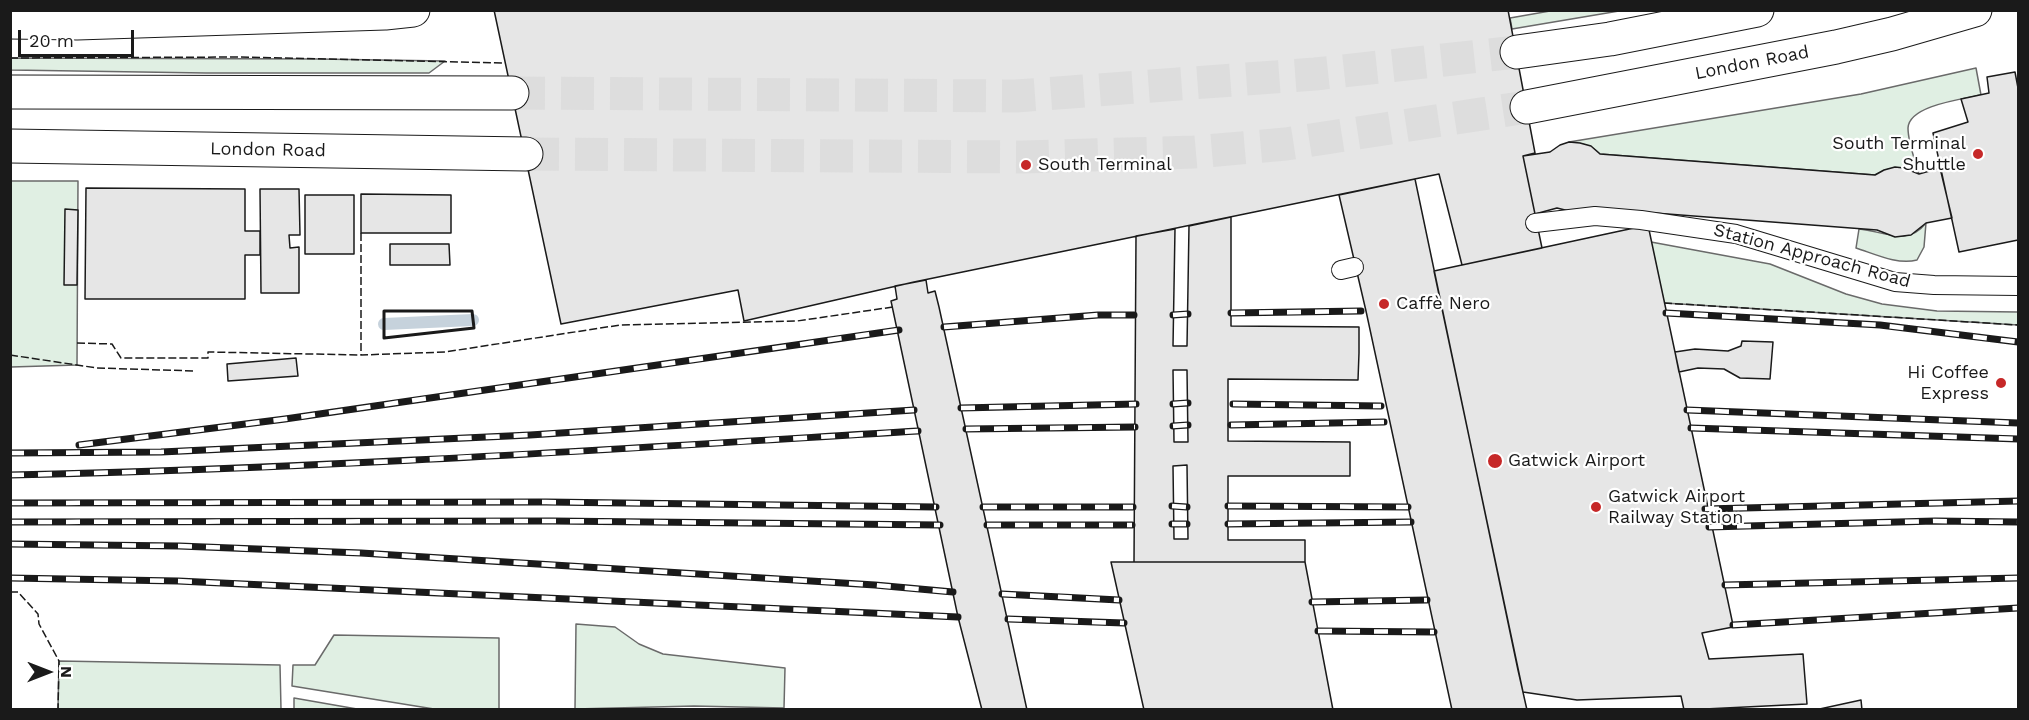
<!DOCTYPE html>
<html>
<head>
<meta charset="utf-8">
<style>
  body { margin:0 }
  #map { position:relative; width:2029px; height:720px; overflow:hidden; background:#fff; font-family:"Work Sans",sans-serif }
  canvas { display:block }
  .frame { position:absolute; inset:0; border:12px solid #1a1a1a; pointer-events:none }
  .north { position:absolute; left:18px; top:642px; width:60px; height:60px; -webkit-text-stroke:4px #fff; paint-order:stroke; rotate:90deg; font-size:16px; font-weight:700; line-height:24px; text-align:center; color:#1a1a1a }
  .north::after { content:''; display:block; margin:auto; width:21px; height:27px; background:#1a1a1a; clip-path:polygon(50% 0,100% 100%,50% 72%,0 100%) }
  .scale { position:absolute; left:18px; top:30px; width:116px; height:27px; box-sizing:border-box; border:3px solid #1a1a1a; border-top:0; padding-left:8px; font-size:18px; line-height:21px; white-space:nowrap; color:#1a1a1a; -webkit-text-stroke:4px #fff; paint-order:stroke }
</style>
</head>
<body>
<div id="map">
<canvas width="2029" height="720"></canvas>
<div class="frame"></div>
<div class="north">N</div>
<div class="scale">20 m</div>
</div>
<script>
const context = document.querySelector('canvas').getContext('2d');
context.lineJoin = 'round';
function paint(path, color) { context.fillStyle = color; context.fill(path, 'evenodd'); }
function stroke(path, color, width, dash) { context.strokeStyle = color; context.lineWidth = width; context.lineCap = dash ? 'butt' : 'round'; context.setLineDash(dash || []); context.stroke(path); }
function write(font, color, halo, rows, align = 'center') {
  context.font = font + ' "Work Sans",sans-serif'; context.lineWidth = 4.5; context.setLineDash([]); context.textBaseline = 'middle'; context.strokeStyle = halo; context.fillStyle = color; for (const [text, x, y, turn = 0] of rows) {
    context.save(); context.translate(x, y); context.rotate((+turn || 0) * Math.PI / 180); context.textAlign = isNaN(turn) ? turn : align; if (halo) context.strokeText(text, 0, 0); context.fillText(text, 0, 0); context.restore();
  }
}
const green = new Path2D(`
  M 1550,11 L 1550,10 L 1619,11 L 1512,29 L 1510,18 Z
  M 11,58 L 317,59 L 445,61 L 429,73 L 206,73 L 11,70 Z
  M 1976,68 L 1981,95 C 1964,99 1909,105 1908,128 C 1908,143 1915,160 1919,174 C 1904,165 1890,166 1875,175 L 1600,154 C 1591,145 1581,143 1569,142 L 1861,94 Z
  M 11,181 L 78,181 L 77,365 L 11,367 Z
  M 1926,223 L 1924,247 L 1917,260 C 1897,265 1875,254 1856,248 L 1859,229 C 1884,231 1907,247 1926,223 Z
  M 1651,242 L 1770,264 L 1846,294 L 1882,304 L 1937,311 L 2018,312 L 2018,325 L 1664,303 Z
  M 576,624 L 615,627 L 639,644 L 663,654 L 785,668 L 784,708 L 694,706 L 575,709 Z
  M 334,635 L 499,638 L 499,709 L 434,709 L 292,686 L 293,665 L 315,665 Z
  M 59,661 L 280,665 L 281,709 L 58,709 Z
  M 294,698 L 357,709 L 294,709 Z`);
const stream = new Path2D(`
  M 384,324 L 473,320`);
const building = new Path2D(`
  M 494,10 L 1508,10 L 1535,153 L 1523,156 L 1542,248 L 1462,265 L 1439,174 L 914,282 L 744,321 L 738,290 L 561,324 Z
  M 2015,72 L 2018,88 L 2018,240 L 1959,252 L 1933,133 L 1968,122 L 1961,99 L 1989,93 L 1987,77 Z
  M 1569,142 L 1580,143 L 1591,146 L 1600,154 L 1875,175 L 1884,170 L 1895,167 L 1904,168 L 1919,174 L 1940,168 L 1952,218 L 1926,223 L 1911,235 L 1895,237 L 1877,230 L 1589,208 L 1573,212 L 1557,208 L 1535,214 L 1523,156 L 1550,152 L 1560,145 Z
  M 1415,179 L 1518,670 L 1527,710 L 1452,710 L 1366,311 L 1339,195 Z
  M 86,188 L 245,189 L 245,231 L 260,231 L 260,255 L 245,255 L 245,299 L 85,299 Z
  M 260,189 L 299,189 L 300,235 L 289,235 L 290,248 L 299,247 L 299,293 L 261,293 Z
  M 361,194 L 451,195 L 451,233 L 361,233 Z
  M 305,195 L 354,195 L 354,254 L 305,254 Z
  M 65,209 L 78,210 L 77,285 L 64,285 Z
  M 1231,217 L 1231,326 L 1359,327 L 1359,353 L 1358,380 L 1228,379 L 1228,441 L 1350,442 L 1350,476 L 1228,476 L 1228,540 L 1305,540 L 1305,562 L 1134,562 L 1136,236 L 1175,229 L 1173,346 L 1187,346 L 1189,226 ZM 1173,370 L 1187,370 L 1188,442 L 1174,442 ZM 1187,465 L 1188,539 L 1174,539 L 1173,466 Z
  M 1648,225 L 1733,625 L 1733,627 L 1702,633 L 1709,659 L 1803,654 L 1807,704 L 1684,710 L 1681,696 L 1577,700 L 1523,692 L 1434,271 Z
  M 390,244 L 449,244 L 450,265 L 390,265 Z
  M 926,280 L 928,293 L 935,291 L 939,307 L 1027,710 L 982,710 L 958,617 L 891,301 L 897,299 L 895,286 Z
  M 1742,341 L 1773,342 L 1770,379 L 1740,378 L 1724,369 L 1698,368 L 1679,372 L 1675,352 L 1695,349 L 1728,351 L 1741,346 Z
  M 296,358 L 298,376 L 228,381 L 227,364 Z
  M 1111,562 L 1305,562 L 1333,710 L 1144,710 Z
  M 1861,700 L 1862,710 L 1815,710 Z`);
const primaryTunnel = new Path2D(`
  M 512,93 L 1016,96 L 1315,74 L 1517,52
  M 526,154 L 1023,157 L 1194,152 L 1286,144 L 1527,107`);
const service = new Path2D(`
  M 1535,223 L 1595,216 L 1641,220 L 1736,234 L 1895,282 L 1934,285 L 2018,286
  M 1341,270 L 1354,267`);
const minor = new Path2D(`
  M 10,22 L 77,23 L 385,13 L 413,10`);
const primary = new Path2D(`
  M 1517,52 L 1610,39 L 1757,10
  M 10,92 L 512,93
  M 1527,107 L 1836,47 L 1892,34 L 1975,10
  M 10,146 L 526,154`);
const rail = new Path2D(`
  M 1231,313 L 1361,311
  M 1666,313 L 1880,325 L 2018,342
  M 1173,315 L 1188,314
  M 944,327 L 1098,315 L 1134,315
  M 1173,404 L 1188,403
  M 1233,404 L 1381,406
  M 961,408 L 1136,404
  M 1687,410 L 2018,423
  M 1231,425 L 1384,422
  M 1173,426 L 1188,425
  M 1691,428 L 2018,439
  M 966,429 L 1135,427
  M 79,445 L 285,419 L 899,330
  M 10,453 L 161,452 L 530,435 L 914,410
  M 10,475 C 313,469 616,449 918,431
  M 10,503 L 546,502 L 936,507
  M 1172,506 L 1187,507
  M 1228,506 L 1408,507
  M 983,507 L 1133,507
  M 1705,509 L 2018,501
  M 10,522 L 552,521 L 940,525
  M 1172,524 L 1187,524
  M 1228,524 L 1411,522
  M 987,525 L 1132,525
  M 1709,527 L 1935,521 L 2018,522
  M 10,544 L 179,546 L 361,553 L 875,585 L 953,592
  M 10,578 L 178,581 L 958,617
  M 1725,585 L 2018,578
  M 1002,594 L 1119,600
  M 1312,602 L 1427,600
  M 1008,619 L 1124,623
  M 1733,625 L 2018,608
  M 1318,631 L 1434,632`);
const fence = new Path2D(`
  M 10,58 L 237,57 L 505,63
  M 361,233 L 361,355 L 445,352 L 620,325 L 797,321 L 893,307
  M 1664,303 L 2018,325
  M 77,343 L 112,344 L 121,358 L 208,358 L 208,352 L 361,355
  M 10,355 L 97,368 L 195,371
  M 10,592 L 18,592 L 38,614 L 39,624 L 59,661 L 58,710`);
const wall = new Path2D(`
  M 384,311 L 472,311 L 474,328 L 384,338 Z`);
const markers = [
  [1978,154,6,"#c62828"],
  [1026,165,6,"#c62828"],
  [1384,304,6,"#c62828"],
  [2001,383,6,"#c62828"],
  [1495,461,8,"#c62828"],
  [1596,507,6,"#c62828"]
];
const streetNames = [
  ["London Road",1752,63,-11],
  ["London Road",268,150,1],
  ["Station Approach Road",1812,256,15]
];
const poiNames = [
  ["South Terminal",1966,144,"right"],
  ["Shuttle",1966,165,"right"],
  ["South Terminal",1038,165],
  ["Caffè Nero",1396,304],
  ["Hi Coffee",1989,373,"right"],
  ["Express",1989,394,"right"],
  ["Gatwick Airport",1508,461],
  ["Gatwick Airport",1608,497],
  ["Railway Station",1608,518]
];
paint(green, '#e0efe3');
stroke(green, '#6a6a6a', 1.5);
stroke(stream, '#c6d2dc', 12);
paint(building, '#e6e6e6');
stroke(building, '#1a1a1a', 1.5);
stroke(primaryTunnel, '#ddd', 33, [33, 16]);
stroke(service, '#1a1a1a', 20);
stroke(minor, '#1a1a1a', 35);
stroke(primary, '#1a1a1a', 35);
stroke(service, '#fff', 18);
stroke(minor, '#fff', 33);
stroke(primary, '#fff', 33);
stroke(rail, '#1a1a1a', 7);
stroke(rail, '#fff', 4.5, [14]);
stroke(fence, '#1a1a1a', 1.5, [8, 3]);
stroke(wall, '#1a1a1a', 3);
for (const [x, y, r, color] of markers) { const dot = new Path2D(); dot.arc(x, y, r, 0, 2 * Math.PI); context.fillStyle = color; context.fill(dot); stroke(dot, '#fff', 2); }
write('18px', '#1a1a1a', '#fff', streetNames);
write('18px', '#1a1a1a', '#fff', poiNames, 'left');
</script>
</body>
</html>
